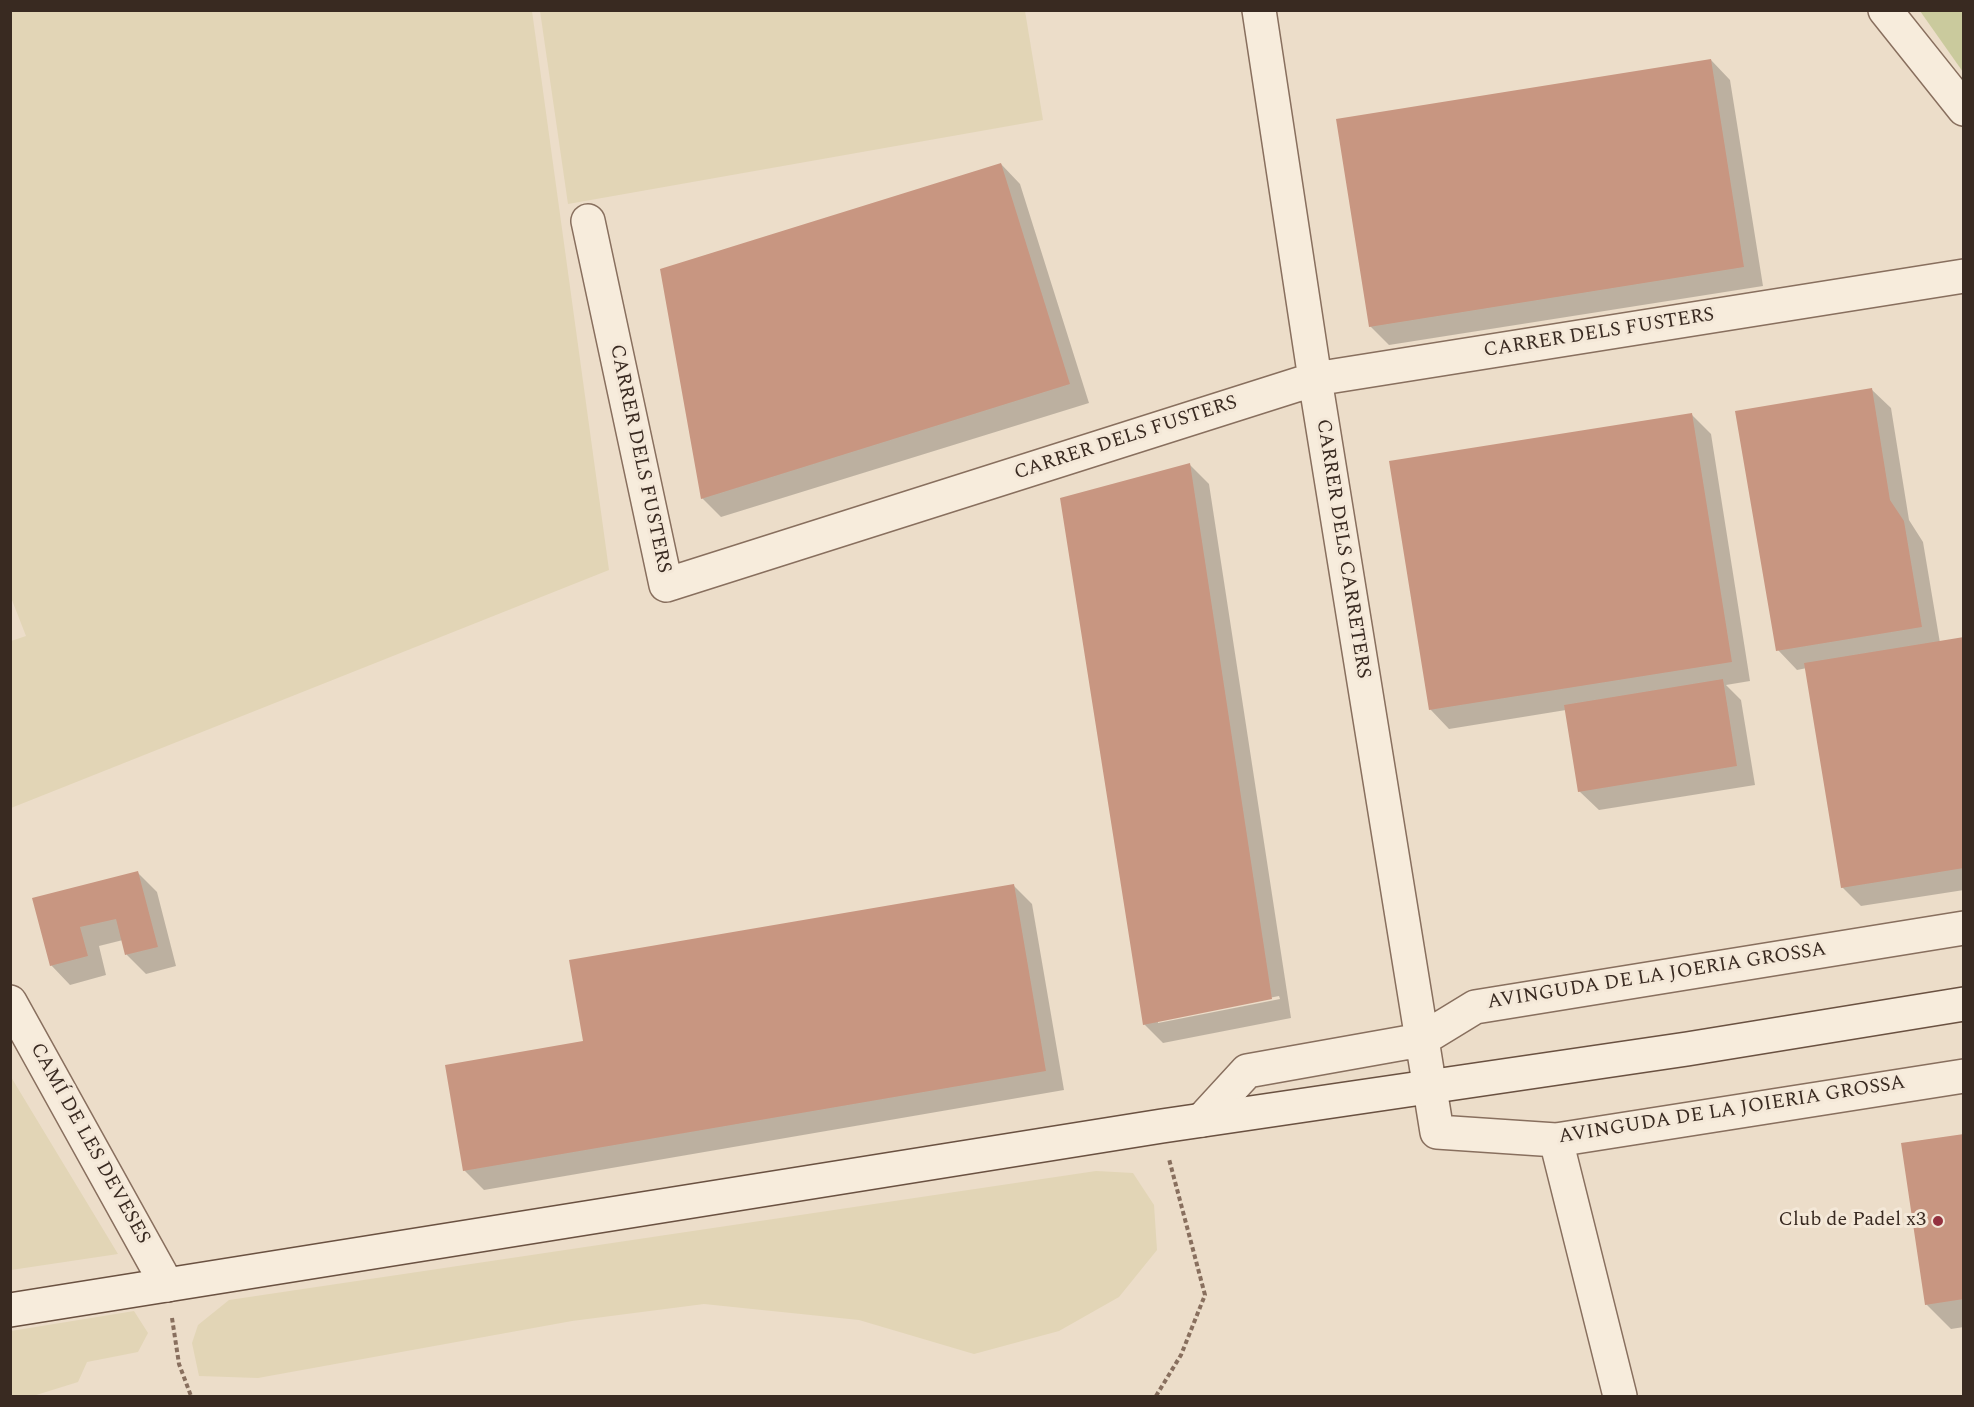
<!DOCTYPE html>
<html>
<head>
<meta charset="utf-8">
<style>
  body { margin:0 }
  #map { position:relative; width:1974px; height:1407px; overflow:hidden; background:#ecddc9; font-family:Spectral,serif }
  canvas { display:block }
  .frame { position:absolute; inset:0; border:12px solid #392a21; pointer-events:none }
</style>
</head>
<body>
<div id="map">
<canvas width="1974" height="1407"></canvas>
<div class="frame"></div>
</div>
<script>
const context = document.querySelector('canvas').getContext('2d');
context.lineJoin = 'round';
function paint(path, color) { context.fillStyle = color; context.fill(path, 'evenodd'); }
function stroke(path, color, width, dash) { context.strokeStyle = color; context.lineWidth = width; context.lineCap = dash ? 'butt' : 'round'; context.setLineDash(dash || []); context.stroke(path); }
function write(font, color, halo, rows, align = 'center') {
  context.font = font + ' Spectral,serif'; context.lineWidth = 6; context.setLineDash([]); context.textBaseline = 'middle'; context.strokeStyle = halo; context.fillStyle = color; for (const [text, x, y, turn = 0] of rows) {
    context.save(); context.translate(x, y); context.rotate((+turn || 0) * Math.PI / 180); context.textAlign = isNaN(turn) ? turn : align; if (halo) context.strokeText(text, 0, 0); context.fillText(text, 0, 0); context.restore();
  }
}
const farmland = new Path2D(`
  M 11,10 L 532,11 L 609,570 L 11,808 L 11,641 L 26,636 L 10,595 Z
  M 540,11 L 1025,11 L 1043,120 L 568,204 Z
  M 10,1077 L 11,1077 L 118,1254 L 11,1270 Z
  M 1096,1171 L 1133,1173 L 1154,1205 L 1157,1250 L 1119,1297 L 1059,1331 L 974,1354 L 859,1320 L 704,1304 L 572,1321 L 258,1378 L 199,1376 L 192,1343 L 198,1325 L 229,1300 Z
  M 134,1311 L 148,1333 L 138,1352 L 87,1362 L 78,1382 L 33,1396 L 11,1396 L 11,1331 Z`);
const green = new Path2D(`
  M 1920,11 L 1963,11 L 1963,72 Z`);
const shadow = new Path2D(`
  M 1711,60 L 1730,80 L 1763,286 L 1389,345 L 1370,326 Z
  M 1001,164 L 1020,184 L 1089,403 L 721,517 L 702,498 Z
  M 1871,389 L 1891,408 L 1909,520 L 1923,542 L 1940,643 L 1964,639 L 1964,890 L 1861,906 L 1842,887 L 1807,668 L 1797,670 L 1778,650 Z
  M 1691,414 L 1711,434 L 1750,681 L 1726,685 L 1741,700 L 1755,785 L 1599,810 L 1579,791 L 1566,710 L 1449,729 L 1430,709 Z
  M 1190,465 L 1209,484 L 1291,1018 L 1163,1043 L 1144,1024 ZM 1279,996 L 1280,999 L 1158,1023 L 1158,1020 Z
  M 138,873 L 157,892 L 176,966 L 146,974 L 127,955 L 123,940 L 99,946 L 106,975 L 70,985 L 51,965 L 34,899 Z
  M 1013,885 L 1032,904 L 1064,1090 L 484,1190 L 464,1170 L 585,1043 Z
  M 1964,1135 L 1964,1327 L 1951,1329 L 1926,1304 Z`);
const building = new Path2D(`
  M 1711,59 L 1744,267 L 1369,327 L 1336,119 Z
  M 1001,163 L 1070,384 L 701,499 L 660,269 Z
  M 1872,388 L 1890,500 L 1904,521 L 1922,627 L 1776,651 L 1735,411 Z
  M 1692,413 L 1732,662 L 1429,710 L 1389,461 Z
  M 1190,463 L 1272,999 L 1143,1025 L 1060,498 Z
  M 1964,637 L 1964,868 L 1841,888 L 1804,663 Z
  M 1723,679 L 1737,766 L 1578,792 L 1564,705 Z
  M 138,871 L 158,947 L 125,955 L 116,919 L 80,927 L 88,956 L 50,966 L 32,898 Z
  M 1014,884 L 1046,1071 L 463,1171 L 445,1065 L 583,1041 L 569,960 Z
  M 1964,1134 L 1964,1299 L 1925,1305 L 1901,1143 Z`);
const path = new Path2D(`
  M 172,1318 L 179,1364 L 191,1396
  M 1156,1396 L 1181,1355 L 1205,1295 L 1169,1159`);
const street = new Path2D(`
  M 1259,10 L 1315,379 L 1437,1132 L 1556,1140 L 1964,1076
  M 1885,10 L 1964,109
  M 588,221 L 666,585 L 1315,379 L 1964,276
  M 10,1002 L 167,1285
  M 1202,1120 L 1247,1071 L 1421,1040 L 1475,1007 L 1964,928
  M 1556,1140 L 1620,1396`);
const secondary = new Path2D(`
  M 10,1310 L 1162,1126 L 1687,1049 L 1964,1004`);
const markers = [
  [1938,1221,6,"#94323f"]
];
const streetNames = [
  ["CARRER DELS FUSTERS",1599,334,-9],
  ["CARRER DELS FUSTERS",1126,439,-18],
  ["CARRER DELS FUSTERS",639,459,78],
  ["CARRER DELS CARRETERS",1342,549,81],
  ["AVINGUDA DE LA JOERIA GROSSA",1657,977,-9],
  ["AVINGUDA DE LA JOIERIA GROSSA",1732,1111,-9],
  ["CAMÍ DE LES DEVESES",89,1144,61]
];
const poiNames = [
  ["Club de Padel x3",1926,1221]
];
paint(farmland, '#e2d5b6');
paint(green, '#caca9d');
paint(shadow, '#0003');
paint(building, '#c89681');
stroke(street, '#886f5e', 36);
stroke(secondary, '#6a5141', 36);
stroke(path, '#886f5e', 4, [4.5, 3]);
stroke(street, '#f7ecdc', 33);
stroke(secondary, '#f7ecdc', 33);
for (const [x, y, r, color] of markers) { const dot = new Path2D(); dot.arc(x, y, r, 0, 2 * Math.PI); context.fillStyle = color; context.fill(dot); stroke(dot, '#f4e8d8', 2); }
write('20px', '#392a21', '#f4e8d8', streetNames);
write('20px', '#392a21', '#f4e8d8', poiNames, 'right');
</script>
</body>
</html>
